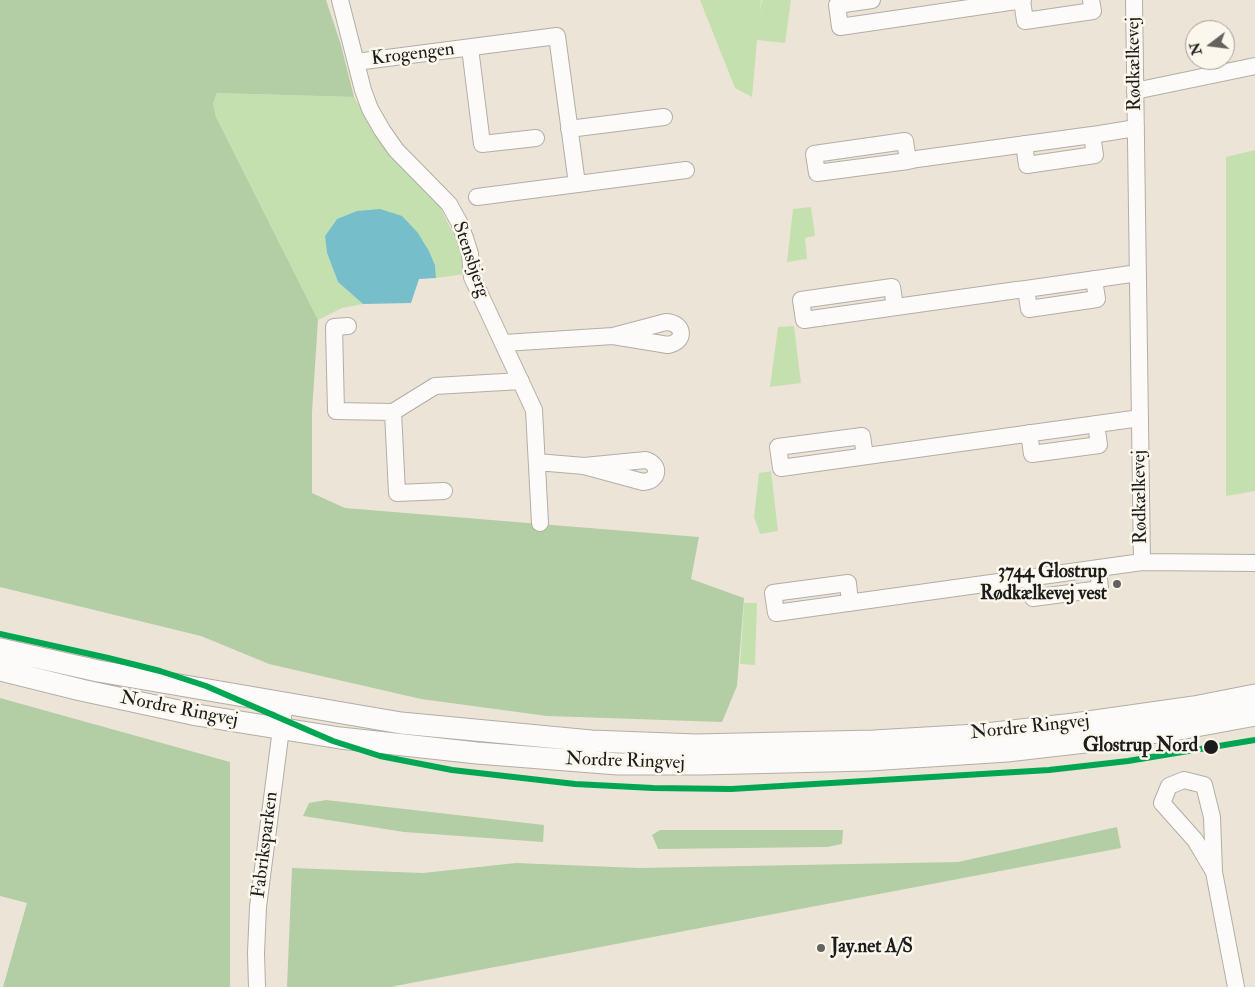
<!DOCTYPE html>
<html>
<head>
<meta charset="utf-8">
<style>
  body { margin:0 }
  #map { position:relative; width:1255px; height:987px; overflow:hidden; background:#ede4d8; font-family:"IM FELL Double Pica",serif }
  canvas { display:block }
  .north { position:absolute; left:1185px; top:20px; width:50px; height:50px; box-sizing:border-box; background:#fbf7ec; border:1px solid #a29f99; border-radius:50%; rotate:255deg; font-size:14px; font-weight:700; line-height:20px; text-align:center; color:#1c1c1c }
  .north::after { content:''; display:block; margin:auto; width:18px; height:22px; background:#65625e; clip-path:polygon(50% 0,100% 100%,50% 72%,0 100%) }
</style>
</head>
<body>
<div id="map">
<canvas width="1255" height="987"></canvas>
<div class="north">N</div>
</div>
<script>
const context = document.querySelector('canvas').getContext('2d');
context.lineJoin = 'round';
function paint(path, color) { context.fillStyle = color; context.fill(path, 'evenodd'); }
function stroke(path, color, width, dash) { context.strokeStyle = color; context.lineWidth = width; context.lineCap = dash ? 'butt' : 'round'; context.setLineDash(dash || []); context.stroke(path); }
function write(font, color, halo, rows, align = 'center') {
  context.font = font + ' "IM FELL Double Pica",serif'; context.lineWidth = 5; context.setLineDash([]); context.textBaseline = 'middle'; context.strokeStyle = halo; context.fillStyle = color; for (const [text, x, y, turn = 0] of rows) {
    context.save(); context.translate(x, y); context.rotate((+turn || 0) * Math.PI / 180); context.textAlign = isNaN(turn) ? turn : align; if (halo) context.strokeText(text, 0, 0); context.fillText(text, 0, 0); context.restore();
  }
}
const green = new Path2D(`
  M 700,0 L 761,0 L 760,12 L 762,0 L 791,0 L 785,43 L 757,40 L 752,97 L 735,88 Z
  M 217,93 L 354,97 L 379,139 L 438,203 L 460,247 L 465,274 L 436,278 L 435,265 L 429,251 L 418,233 L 337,219 L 325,236 L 327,253 L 338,282 L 363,304 L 342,308 L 318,320 L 216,117 L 213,104 Z
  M 1255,150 L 1255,491 L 1226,496 L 1226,157 Z
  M 811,207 L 815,236 L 805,238 L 807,259 L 787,262 L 793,209 Z
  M 794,326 L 801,383 L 770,387 L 778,327 Z
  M 771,471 L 778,531 L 760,534 L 754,517 L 759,473 Z
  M 744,603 L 757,603 L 755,665 L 740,664 Z`);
const forest = new Path2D(`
  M 0,0 L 326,0 L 341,45 L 354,97 L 217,93 L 213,104 L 216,117 L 318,320 L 312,412 L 312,493 L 345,508 L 699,537 L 691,579 L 744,598 L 737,686 L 722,722 L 547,716 L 421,699 L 269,664 L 201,636 L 0,587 Z
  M 0,698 L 230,762 L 230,987 L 3,987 L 27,903 L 0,896 Z
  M 326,800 L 544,825 L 543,842 L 404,832 L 303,816 L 309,803 Z
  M 1117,827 L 1121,848 L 390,987 L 287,987 L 292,868 L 423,873 L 516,863 L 639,868 L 958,862 Z
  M 660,830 L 843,830 L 842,844 L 827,847 L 658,849 L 652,835 Z`);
const water = new Path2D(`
  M 380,209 L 402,216 L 418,233 L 429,251 L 435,265 L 436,278 L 419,279 L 411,303 L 363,304 L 338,282 L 327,253 L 325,236 L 337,219 L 357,211 Z`);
const minor = new Path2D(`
  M 340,0 L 363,90 L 370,109 L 382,130 L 396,150 L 449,204 L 459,222 L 465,238 L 470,254 L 472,277 L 534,410 L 540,523
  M 872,0 L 837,5 L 840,27 L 1023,0
  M 1022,0 L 1025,21 L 1093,11 L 1091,0
  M 1134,0 L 1142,562
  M 470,48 L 482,144 L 536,138
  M 356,62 L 557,36 L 577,184
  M 1135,91 L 1255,66
  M 569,129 L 664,117
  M 1024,144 L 1027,165 L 1095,155 L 1092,135
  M 908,161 L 905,141 L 814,154 L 817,173 L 908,161 L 917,159 L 1092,135 C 1107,133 1122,130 1136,128
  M 477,197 L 686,170
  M 1026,289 L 1029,309 L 1097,299 L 1094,279
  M 895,307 L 892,287 L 801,300 L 804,320 L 1017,290 L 1026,289 L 1138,273
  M 348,326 L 334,327 L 336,411 L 393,412 L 435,386 L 521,381
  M 504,343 L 613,336 L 668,345 C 686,342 685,323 666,322 L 613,336
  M 393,412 L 397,493 L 444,491
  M 1029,433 L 1032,454 L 1099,445 L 1096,424
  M 865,456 L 862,436 L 778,447 L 781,468 C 901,451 1020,435 1140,418
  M 537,462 L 584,466 L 643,482 C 659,481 661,465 646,460 L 584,466
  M 1030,578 L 1033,598 L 1100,589 L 1098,568
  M 850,603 L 848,583 L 773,593 L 776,613 L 1142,562 L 1255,563
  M 1214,872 L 1195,840 L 1162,803 L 1169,786 L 1184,780 L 1204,785 L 1212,817 L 1214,872 L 1236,987
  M 257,987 L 256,953 L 258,907 L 281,729 L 285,704`);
const major = new Path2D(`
  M 0,649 L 98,671 L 401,723 L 591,741 L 696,745 L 874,741 L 977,735 L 1074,724 L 1194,707 L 1255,695
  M 0,670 L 81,690 L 197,715 L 340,738 L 477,753 L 618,764 L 701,764 L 869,760 L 1007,751 L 1085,742 L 1185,728 L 1255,715`);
const tram1 = new Path2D(`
  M 0,634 L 108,658 L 160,671 L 206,686 L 333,741 L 380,756 L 452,770 L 575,784 L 653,788 L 731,789 L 1049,770 L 1128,761 L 1255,740`);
const markers = [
  [1117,584,5,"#65625e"],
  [1211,747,8,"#1c1c1c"],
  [821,948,5,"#65625e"]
];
const streetNames = [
  ["Krogengen",413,55,-7],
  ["Rødkælkevej",1135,64,-91],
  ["Stensbjerg",470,260,71],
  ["Rødkælkevej",1141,497,-91],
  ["Nordre Ringvej",179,710,11],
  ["Nordre Ringvej",1030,728,-6],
  ["Nordre Ringvej",625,762,2],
  ["Fabriksparken",266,845,-83]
];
const poiNames = [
  ["3744 Glostrup",1107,573],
  ["Rødkælkevej vest",1107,595],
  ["Jay.net A/S",831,948,"left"]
];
const stopNames = [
  ["Glostrup Nord",1198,747]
];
paint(green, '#c5e0af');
paint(forest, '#b3cea4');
paint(water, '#76bec9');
stroke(minor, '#b3ada5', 18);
stroke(major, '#b3ada5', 23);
stroke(minor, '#fcfbf9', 16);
stroke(major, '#fcfbf9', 21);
stroke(tram1, '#00a651', 6);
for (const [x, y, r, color] of markers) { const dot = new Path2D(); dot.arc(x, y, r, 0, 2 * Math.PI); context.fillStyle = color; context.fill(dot); stroke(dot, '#fbf7ec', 2); }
write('19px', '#1c1c1c', '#fbf7ec', streetNames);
write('bold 19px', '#1c1c1c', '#fbf7ec', poiNames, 'right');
write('bold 19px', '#1c1c1c', '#fbf7ec', stopNames, 'right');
</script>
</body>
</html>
